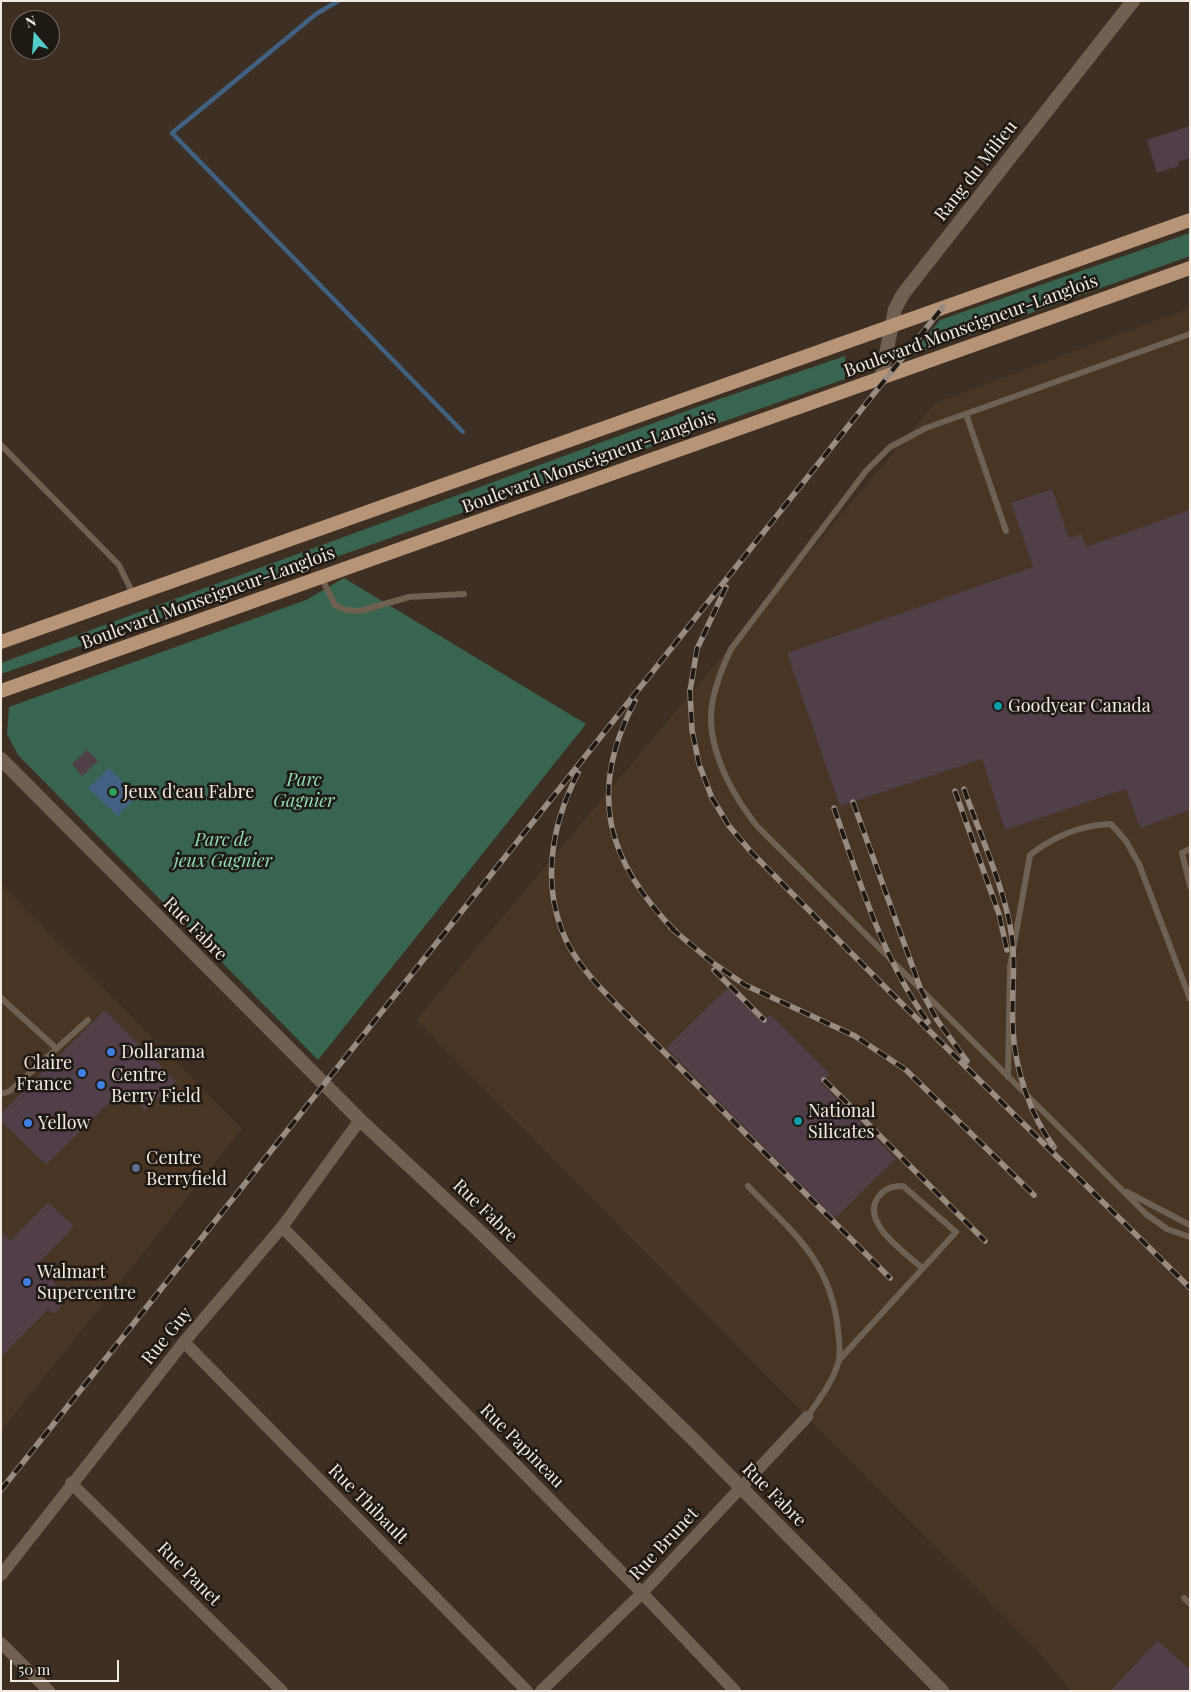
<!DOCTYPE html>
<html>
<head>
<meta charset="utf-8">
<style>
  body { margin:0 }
  #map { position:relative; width:1191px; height:1692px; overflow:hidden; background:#3d2f23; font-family:"Playfair Display",serif }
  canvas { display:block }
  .frame { position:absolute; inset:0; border:2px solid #f3eae2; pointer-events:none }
  .north { position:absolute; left:10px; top:10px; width:50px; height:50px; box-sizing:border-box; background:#1f1913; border:1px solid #746d66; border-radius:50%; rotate:342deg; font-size:14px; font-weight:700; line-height:20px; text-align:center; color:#f3eae2 }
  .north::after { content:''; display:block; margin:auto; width:18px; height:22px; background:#53cdca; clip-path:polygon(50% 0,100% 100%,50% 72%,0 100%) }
  .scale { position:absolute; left:10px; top:1660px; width:109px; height:22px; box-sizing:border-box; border:2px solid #f3eae2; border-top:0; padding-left:6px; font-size:15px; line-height:18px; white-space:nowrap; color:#f3eae2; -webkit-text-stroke:4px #1f1913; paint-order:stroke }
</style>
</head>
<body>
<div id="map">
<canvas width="1191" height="1692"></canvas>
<div class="frame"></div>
<div class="north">N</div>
<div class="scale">50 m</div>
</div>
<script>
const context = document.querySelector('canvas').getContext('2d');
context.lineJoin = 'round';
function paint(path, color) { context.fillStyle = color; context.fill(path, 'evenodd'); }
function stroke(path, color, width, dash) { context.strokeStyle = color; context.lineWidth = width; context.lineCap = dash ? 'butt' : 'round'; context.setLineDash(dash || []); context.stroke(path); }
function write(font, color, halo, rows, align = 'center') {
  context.font = font + ' "Playfair Display",serif'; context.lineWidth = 5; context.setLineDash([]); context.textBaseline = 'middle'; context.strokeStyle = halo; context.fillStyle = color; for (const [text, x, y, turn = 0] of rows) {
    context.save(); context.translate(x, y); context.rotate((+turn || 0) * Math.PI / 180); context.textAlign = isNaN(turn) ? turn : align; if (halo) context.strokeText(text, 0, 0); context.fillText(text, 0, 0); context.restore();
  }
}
const built = new Path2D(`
  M 1190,308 L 1190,1691 L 1071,1691 L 1037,1650 L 416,1020 L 935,403 Z
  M 1,884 L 242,1129 L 1,1431 Z`);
const green = new Path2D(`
  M 1190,233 L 1190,256 L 911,356 L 940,320 Z
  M 845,356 L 845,379 L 1,674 L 1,663 L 711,402 Z
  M 344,578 L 586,724 L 318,1060 L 18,755 L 7,734 L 9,707 L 306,600 Z`);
const water = new Path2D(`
  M 109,768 L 137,796 L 118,816 L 88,788 Z`);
const stream = new Path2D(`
  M 338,1 L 316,14 L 172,133 L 463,432`);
const building = new Path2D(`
  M 1190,126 L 1190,158 L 1178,162 L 1179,166 L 1157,173 L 1147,140 Z
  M 1052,489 L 1069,538 L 1082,534 L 1086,547 L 1190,510 L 1190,810 L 1140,828 L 1126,789 L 1005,830 L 982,759 L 840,806 L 787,653 L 1033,567 L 1011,503 Z
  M 87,750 L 98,761 L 82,776 L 72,764 Z
  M 728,988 L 762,1023 L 770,1014 L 830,1074 L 821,1083 L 896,1159 L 835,1218 L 666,1048 Z
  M 105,1010 L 176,1081 L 145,1111 L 123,1089 L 46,1165 L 1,1121 L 1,1113 Z
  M 48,1202 L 74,1226 L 37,1265 L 70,1298 L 54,1314 L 48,1309 L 1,1357 L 1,1232 L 11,1241 Z
  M 1158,1640 L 1190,1670 L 1190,1691 L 1110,1691 Z`);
const service = new Path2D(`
  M 1190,334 L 926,428 L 890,447 L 866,471 L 731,649 C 721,670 712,692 711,715 C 710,754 733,796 757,826 L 1146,1214 L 1167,1229 L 1190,1237
  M 966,414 L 1006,531
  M 1,445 L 119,565 L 133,594
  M 321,577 L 335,605 L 346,610 L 360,611 L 409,597 L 464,594
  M 1190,849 L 1182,853 L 1190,886
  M 1,998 L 56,1048
  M 1008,1077 L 1010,967 L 1030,855 C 1053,837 1081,825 1111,824 L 1126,841 L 1139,864 L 1190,999
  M 1,1094 L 10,1091 L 88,1020
  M 748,1186 C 790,1230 827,1257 837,1321 C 838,1333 841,1348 839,1360 C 834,1380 819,1400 807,1417
  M 1127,1192 L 1190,1225
  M 839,1360 L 956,1232 L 903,1186 C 891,1186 883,1189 877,1199 C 862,1224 906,1253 922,1268
  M 1184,1598 L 1190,1604`);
const minor = new Path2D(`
  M 282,1227 L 642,1593 L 735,1691
  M 184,1342 L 527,1691
  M 71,1483 L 282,1691
  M 1,1575 L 184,1342 L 282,1227 L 360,1120
  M 1,1643 L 49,1691
  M 541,1691 L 642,1593 L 807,1417`);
const tertiary = new Path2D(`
  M 881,379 L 895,309 L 903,294 L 1133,1
  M 1,759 L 360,1120 L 475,1227 L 695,1441 L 942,1691`);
const trunk = new Path2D(`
  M 1,642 L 1190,220
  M 1,691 L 1190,268`);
const rail = new Path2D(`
  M 726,587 L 697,649 L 690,691 L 692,730 L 699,764 L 712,798 L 729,826 L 752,853 L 889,991 L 1190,1288
  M 635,701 C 587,792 606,862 677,933
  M 578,773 C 550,827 540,890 569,946 C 581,968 599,987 617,1005 L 890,1278
  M 964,789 C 980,835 1006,891 1012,938 C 1016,968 1011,999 1013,1030 C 1015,1069 1030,1115 1054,1147
  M 955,791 L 999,914 L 1007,950
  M 853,802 L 921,990 L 937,1020 L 967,1061
  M 834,808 C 860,882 882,958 928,1022
  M 671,928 L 713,963 L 745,985 L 855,1036 L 906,1070 L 1034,1195
  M 714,970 L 764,1020
  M 824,1080 L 985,1241
  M 1,1490 L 943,307`);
const markers = [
  [998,706,5,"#0f9aa8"],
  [113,792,5,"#2e9e5b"],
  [111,1052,5,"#3f7fe0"],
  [82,1073,5,"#3f7fe0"],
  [101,1085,5,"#3f7fe0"],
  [798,1121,5,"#0f9aa8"],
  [28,1123,5,"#3f7fe0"],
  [136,1168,5,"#5c6f8a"],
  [27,1282,5,"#3f7fe0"]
];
const streetNames = [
  ["Rang du Milieu",976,171,-52],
  ["Boulevard Monseigneur-Langlois",971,326,-20],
  ["Boulevard Monseigneur-Langlois",589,462,-20],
  ["Boulevard Monseigneur-Langlois",208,598,-20],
  ["Rue Fabre",195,929,45],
  ["Rue Fabre",485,1211,44],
  ["Rue Guy",167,1336,-51],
  ["Rue Papineau",522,1446,45],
  ["Rue Fabre",774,1495,45],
  ["Rue Thibault",368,1504,45],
  ["Rue Brunet",664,1544,-47],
  ["Rue Panet",189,1574,45]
];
const poiNames = [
  ["Goodyear Canada",1008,706],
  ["Jeux d'eau Fabre",123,792],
  ["Dollarama",121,1052],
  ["Claire",72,1063,"right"],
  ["France",72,1084,"right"],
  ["Centre",111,1075],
  ["Berry Field",111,1096],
  ["National",808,1111],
  ["Silicates",808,1132],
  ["Yellow",38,1123],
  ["Centre",146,1158],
  ["Berryfield",146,1179],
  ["Walmart",37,1272],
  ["Supercentre",37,1293]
];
const parkNames = [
  ["Parc",304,780],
  ["Gagnier",304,801],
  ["Parc de",223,840],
  ["jeux Gagnier",223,861]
];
paint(built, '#483524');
paint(green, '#386550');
paint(water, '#406182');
stroke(stream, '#406182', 4.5);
paint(building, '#503e48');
stroke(service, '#706052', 6);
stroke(minor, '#706052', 12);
stroke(tertiary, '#706052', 14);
stroke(trunk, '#b89476', 14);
stroke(rail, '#988c82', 5.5);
stroke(rail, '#1f1913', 4, [11]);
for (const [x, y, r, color] of markers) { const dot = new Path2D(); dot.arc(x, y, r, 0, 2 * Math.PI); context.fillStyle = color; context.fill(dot); stroke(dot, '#1f1913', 2); }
write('18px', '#f3eae2', '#1f1913', streetNames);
write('18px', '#f3eae2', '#1f1913', poiNames, 'left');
write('italic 18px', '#8fdfb9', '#1f1913', parkNames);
</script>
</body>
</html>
